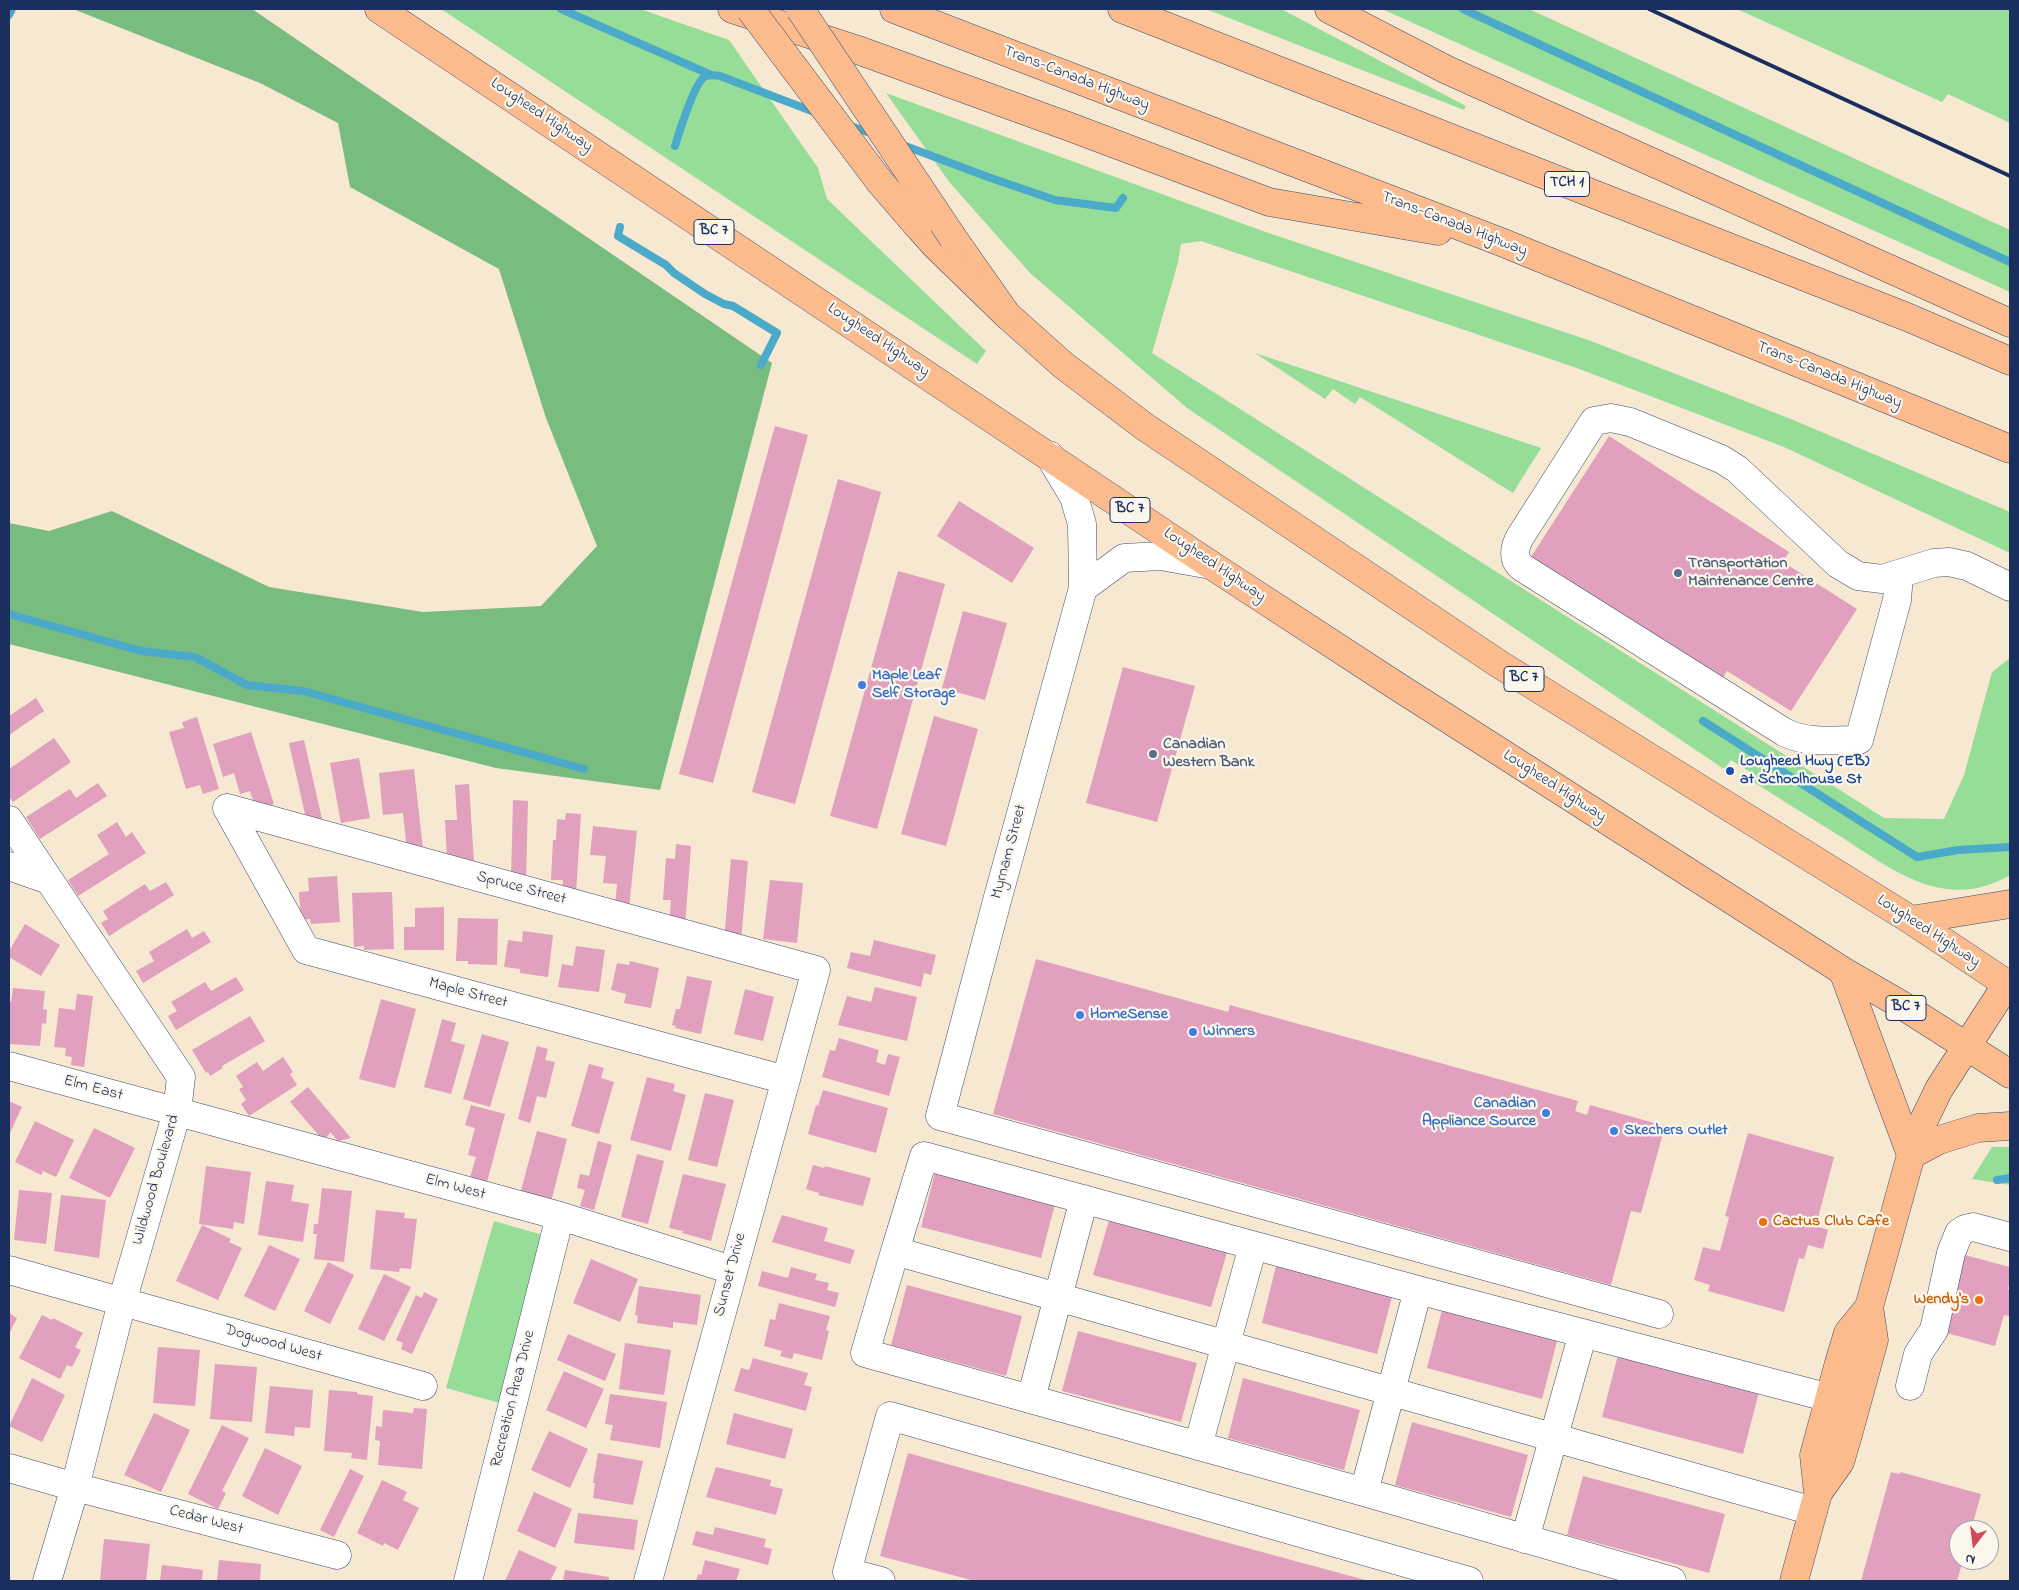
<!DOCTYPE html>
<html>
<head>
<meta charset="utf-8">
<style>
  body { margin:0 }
  #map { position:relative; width:2019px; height:1590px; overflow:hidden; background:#f6e8d1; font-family:"Indie Flower",sans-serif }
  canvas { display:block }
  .frame { position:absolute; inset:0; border:10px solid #1b2f5e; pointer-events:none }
  .north { position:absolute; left:1949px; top:1520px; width:50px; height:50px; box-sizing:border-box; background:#fbf7ec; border:1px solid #a1a7b3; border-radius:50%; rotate:195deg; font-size:14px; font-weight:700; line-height:20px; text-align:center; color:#1b2f5e }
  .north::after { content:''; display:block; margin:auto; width:18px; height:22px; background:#d1495b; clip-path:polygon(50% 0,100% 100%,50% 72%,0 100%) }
</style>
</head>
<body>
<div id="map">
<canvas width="2019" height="1590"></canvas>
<div class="frame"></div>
<div class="north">N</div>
</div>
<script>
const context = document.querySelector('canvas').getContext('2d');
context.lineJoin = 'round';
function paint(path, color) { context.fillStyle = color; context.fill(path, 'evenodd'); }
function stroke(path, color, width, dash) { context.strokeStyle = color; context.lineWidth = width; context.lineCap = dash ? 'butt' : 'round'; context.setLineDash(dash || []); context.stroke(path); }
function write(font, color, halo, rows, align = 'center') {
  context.font = font + ' "Indie Flower",sans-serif'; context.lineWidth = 4.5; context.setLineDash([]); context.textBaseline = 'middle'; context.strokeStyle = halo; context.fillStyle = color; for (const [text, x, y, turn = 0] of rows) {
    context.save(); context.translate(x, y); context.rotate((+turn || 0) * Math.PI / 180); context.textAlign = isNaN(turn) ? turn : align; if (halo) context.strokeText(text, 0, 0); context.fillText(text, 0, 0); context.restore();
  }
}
const green = new Path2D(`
  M 441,9 L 640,9 L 729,40 L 818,168 L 827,199 L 986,351 L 977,364 Z
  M 1206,9 L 1281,9 L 1466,106 L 1464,110 Z
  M 1382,9 L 1529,9 L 2010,230 L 2010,292 Z
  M 1737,9 L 2010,9 L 2010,123 L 1948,94 L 1942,102 Z
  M 886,93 L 1260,230 L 1591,341 L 1791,419 L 2010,512 L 2010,553 L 1784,447 L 1574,367 L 1201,241 L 1181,244 L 1178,262 L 1152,353 L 1884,818 L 1944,819 L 1964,775 L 1992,672 L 2010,658 L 2010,875 C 1947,912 1895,872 1843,838 C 1812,819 1782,800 1752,781 L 1755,775 L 1731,760 L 1725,769 L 1721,767 L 1187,408 L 1030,273 L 950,183 Z
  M 1255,353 L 1541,448 L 1513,493 L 1360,397 L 1355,404 L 1333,389 L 1325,399 Z
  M 1992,1147 L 2010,1147 L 2010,1185 L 1972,1179 Z
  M 494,1221 L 550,1237 L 503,1404 L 446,1388 Z`);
const forest = new Path2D(`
  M 73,9 L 252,9 L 772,363 L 660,790 L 496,768 L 9,644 L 9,523 L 49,531 L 112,511 L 269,587 L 423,612 L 541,606 L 597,546 L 546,418 L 499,269 L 350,187 L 338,123 L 260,83 Z`);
const stream = new Path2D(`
  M 561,9 L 709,74
  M 1463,9 L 2010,262
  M 9,15 L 12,9
  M 848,125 L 873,134
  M 900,144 L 988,177 L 1055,200 L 1116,208 L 1123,198
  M 675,146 C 679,132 694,85 704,77 C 709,74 714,75 720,76 L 817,113
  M 620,227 L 618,236 L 666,265 L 674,273 L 705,294 L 724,304 L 733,306 L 777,333 L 761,365
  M 9,614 L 141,651 L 195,657 L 247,685 L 303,691 L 584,769
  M 1703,721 L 1917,857 L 1958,850 L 2010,847
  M 1997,1180 L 2010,1178`);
const building = new Path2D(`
  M 775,426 L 808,435 L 713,783 L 679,774 Z
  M 1609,436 L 1789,552 L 1783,562 L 1857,609 L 1791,711 L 1727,671 L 1722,679 L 1531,557 Z
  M 838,479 L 881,492 L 795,804 L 752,792 Z
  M 959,501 L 1034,548 L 1012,583 L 937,536 Z
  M 898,571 L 945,584 L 877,829 L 830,816 Z
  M 963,611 L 1007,623 L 985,700 L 942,688 Z
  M 1123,667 L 1195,686 L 1157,822 L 1086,803 Z
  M 36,698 L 44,711 L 9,735 L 9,716 Z
  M 934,716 L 978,729 L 946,846 L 901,834 Z
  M 197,717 L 219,789 L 203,794 L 200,785 L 186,789 L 169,732 L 184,728 L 182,722 Z
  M 251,732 L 274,804 L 256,809 L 250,791 L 240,794 L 234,773 L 223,777 L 213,744 Z
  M 54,738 L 71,762 L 13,802 L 9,796 L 9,769 Z
  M 304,740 L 322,819 L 307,823 L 289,743 Z
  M 359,758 L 370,818 L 341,823 L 330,763 Z
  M 414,769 L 423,849 L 407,851 L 403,813 L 383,815 L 379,773 Z
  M 98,783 L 107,796 L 40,839 L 26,817 L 70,789 L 76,798 Z
  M 469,784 L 474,863 L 447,859 L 445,820 L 457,820 L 455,785 Z
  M 513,800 L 528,801 L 526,880 L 511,879 Z
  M 566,813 L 581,814 L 576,894 L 562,893 L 563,880 L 551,880 L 553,840 L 556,840 L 557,819 L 565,820 Z
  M 117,822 L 126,837 L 132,832 L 146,853 L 78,896 L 68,880 L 109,854 L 97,835 Z
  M 593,826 L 637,831 L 629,908 L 615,906 L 617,884 L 603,883 L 606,856 L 590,855 Z
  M 676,844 L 691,846 L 685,926 L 669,925 L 671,900 L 663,900 L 666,858 L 675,859 Z
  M 731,859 L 748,861 L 741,941 L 724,940 Z
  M 337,876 L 340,922 L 311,924 L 310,919 L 301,920 L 299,892 L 309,891 L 308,878 Z
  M 770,880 L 803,883 L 797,943 L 763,939 Z
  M 166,882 L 174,895 L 109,936 L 101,923 L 108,919 L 103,911 L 145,884 L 150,891 Z
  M 392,892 L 394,949 L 364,950 L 364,946 L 354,947 L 352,893 Z
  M 444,907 L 444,950 L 404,950 L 404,927 L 415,927 L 415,908 Z
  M 458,918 L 498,919 L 497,965 L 468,964 L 468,961 L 456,961 Z
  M 25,924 L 60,945 L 41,976 L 9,957 L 9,951 Z
  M 187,929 L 192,938 L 204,931 L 211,942 L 143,983 L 136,971 L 154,961 L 149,952 Z
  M 523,931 L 553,935 L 548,977 L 520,973 L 520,969 L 504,967 L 508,940 L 522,942 Z
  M 874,940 L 936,955 L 931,975 L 924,973 L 921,987 L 847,968 L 851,952 L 870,956 Z
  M 576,946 L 605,950 L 599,992 L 558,987 L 562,964 L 573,966 Z
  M 1036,959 L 1228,1012 L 1230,1005 L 1578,1101 L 1575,1111 L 1587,1115 L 1590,1105 L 1665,1126 L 1641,1213 L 1631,1211 L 1611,1285 L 993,1114 Z
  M 630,961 L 659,968 L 651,1008 L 624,1003 L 626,994 L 611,990 L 617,963 L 629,965 Z
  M 687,976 L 712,981 L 701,1034 L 675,1028 L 676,1026 L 672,1025 L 676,1009 L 680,1009 Z
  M 236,977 L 244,990 L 176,1030 L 168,1016 L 177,1011 L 171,1002 L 205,982 L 211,991 Z
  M 875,987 L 917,997 L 907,1041 L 838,1025 L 847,996 L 871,1002 Z
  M 13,988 L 45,991 L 43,1009 L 47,1010 L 46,1024 L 42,1023 L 40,1046 L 9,1044 L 9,1002 L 11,1002 Z
  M 745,989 L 774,997 L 763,1041 L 734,1034 Z
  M 77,994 L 93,996 L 84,1067 L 71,1065 L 72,1057 L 65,1056 L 66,1048 L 54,1047 L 59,1008 L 75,1010 Z
  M 381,999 L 416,1009 L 395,1088 L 359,1079 Z
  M 250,1016 L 265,1041 L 222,1066 L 223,1068 L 210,1076 L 208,1072 L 206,1073 L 192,1050 Z
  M 442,1019 L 456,1023 L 451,1041 L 465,1045 L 451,1094 L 424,1087 Z
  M 482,1034 L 509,1042 L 490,1107 L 463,1099 Z
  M 839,1038 L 879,1050 L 876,1062 L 885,1065 L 888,1054 L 900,1057 L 889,1096 L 822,1077 L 830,1050 L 835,1051 Z
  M 537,1046 L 548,1049 L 545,1060 L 555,1062 L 546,1098 L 537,1096 L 530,1123 L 518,1119 Z
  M 283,1057 L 293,1072 L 290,1074 L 297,1085 L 249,1116 L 241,1104 L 246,1100 L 239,1089 L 243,1087 L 236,1076 L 257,1062 L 263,1071 Z
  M 589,1064 L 604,1068 L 601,1078 L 614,1082 L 599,1134 L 571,1126 Z
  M 647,1077 L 675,1084 L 673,1091 L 686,1095 L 671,1151 L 630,1140 Z
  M 308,1087 L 351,1138 L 338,1141 L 330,1132 L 328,1136 L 322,1139 L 290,1102 Z
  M 823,1090 L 888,1108 L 876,1153 L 808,1134 L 816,1105 L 818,1106 Z
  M 705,1093 L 734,1100 L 717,1167 L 688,1160 Z
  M 9,1101 L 22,1107 L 9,1135 Z
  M 471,1105 L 505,1114 L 487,1182 L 470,1178 L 476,1157 L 468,1155 L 475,1128 L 465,1125 Z
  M 35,1121 L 74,1140 L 56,1177 L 43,1171 L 41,1175 L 15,1162 Z
  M 94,1128 L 135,1148 L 110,1198 L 69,1178 Z
  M 537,1131 L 567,1139 L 551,1202 L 520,1194 Z
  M 1748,1133 L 1834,1157 L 1816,1226 L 1828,1230 L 1823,1249 L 1808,1245 L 1804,1259 L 1799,1258 L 1784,1312 L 1708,1291 L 1710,1285 L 1694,1280 L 1703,1247 L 1720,1251 L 1729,1217 L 1725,1216 Z
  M 598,1141 L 612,1145 L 594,1210 L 580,1206 L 585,1190 L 577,1188 L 580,1174 L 589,1176 Z
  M 637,1154 L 664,1161 L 648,1224 L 621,1217 Z
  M 813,1165 L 824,1168 L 825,1166 L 871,1178 L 863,1206 L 818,1195 L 819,1193 L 806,1189 Z
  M 937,1165 L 1057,1196 L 1041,1258 L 921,1227 Z
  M 206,1166 L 251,1172 L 244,1224 L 234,1222 L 233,1229 L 199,1224 Z
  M 683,1174 L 726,1184 L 711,1241 L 682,1233 L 683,1231 L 669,1228 Z
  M 266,1181 L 294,1185 L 291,1201 L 309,1204 L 303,1242 L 258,1235 Z
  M 322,1188 L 352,1191 L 344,1262 L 314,1259 L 317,1234 L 313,1234 L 314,1224 L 318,1224 Z
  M 19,1190 L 52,1193 L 46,1244 L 14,1240 Z
  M 61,1195 L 106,1200 L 99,1258 L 54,1251 Z
  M 376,1210 L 405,1213 L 404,1218 L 417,1219 L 411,1269 L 400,1268 L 399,1272 L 370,1269 Z
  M 782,1215 L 828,1228 L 824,1241 L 855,1250 L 850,1264 L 772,1242 Z
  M 1110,1217 L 1228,1249 L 1211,1307 L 1093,1275 Z
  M 202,1225 L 231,1239 L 229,1242 L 242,1248 L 218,1300 L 176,1281 Z
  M 269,1245 L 300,1259 L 275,1311 L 244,1296 Z
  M 1961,1254 L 2010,1267 L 2010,1280 L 2008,1289 L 2010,1290 L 2010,1311 L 2009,1316 L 2004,1315 L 1995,1346 L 1939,1331 Z
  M 591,1259 L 638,1279 L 620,1322 L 573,1303 Z
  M 328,1262 L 354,1275 L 330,1324 L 304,1311 Z
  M 1277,1262 L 1393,1293 L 1377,1354 L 1262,1323 Z
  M 791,1267 L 817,1274 L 815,1280 L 829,1283 L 827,1290 L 839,1293 L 835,1307 L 758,1286 L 762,1271 L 788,1278 Z
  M 384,1274 L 411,1287 L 384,1341 L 358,1329 Z
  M 907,1285 L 1022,1316 L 1006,1376 L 891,1345 Z
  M 639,1286 L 701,1295 L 697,1325 L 673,1322 L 673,1328 L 637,1323 L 638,1316 L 635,1315 Z
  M 424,1292 L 438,1299 L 412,1354 L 401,1349 L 403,1343 L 396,1340 L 416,1295 L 422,1298 Z
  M 779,1303 L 830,1316 L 826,1330 L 829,1331 L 822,1360 L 794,1353 L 792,1359 L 780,1356 L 782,1351 L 764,1346 L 770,1319 L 775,1320 Z
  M 1442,1310 L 1557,1341 L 1542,1399 L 1427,1368 Z
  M 9,1313 L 17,1318 L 9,1334 Z
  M 42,1315 L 52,1320 L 53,1318 L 83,1333 L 75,1347 L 81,1350 L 72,1367 L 67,1365 L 60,1379 L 19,1358 Z
  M 1078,1331 L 1197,1363 L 1181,1422 L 1062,1391 Z
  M 568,1334 L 616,1354 L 605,1381 L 557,1360 Z
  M 625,1343 L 671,1350 L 664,1395 L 619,1389 Z
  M 158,1347 L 200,1350 L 195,1406 L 153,1403 Z
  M 1619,1351 L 1760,1388 L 1743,1454 L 1602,1417 Z
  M 753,1358 L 808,1373 L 804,1385 L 812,1387 L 806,1411 L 734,1391 L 741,1368 L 749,1370 Z
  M 215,1364 L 257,1367 L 252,1422 L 210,1419 Z
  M 564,1371 L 604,1389 L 586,1428 L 546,1410 Z
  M 32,1378 L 65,1395 L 42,1442 L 9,1426 Z
  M 1243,1378 L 1360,1410 L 1344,1470 L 1228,1438 Z
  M 270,1386 L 313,1390 L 310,1428 L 295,1427 L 294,1436 L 265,1433 Z
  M 329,1390 L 357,1392 L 357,1394 L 373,1396 L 367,1460 L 351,1458 L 352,1453 L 324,1451 Z
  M 610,1394 L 667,1402 L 660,1448 L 610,1440 L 613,1425 L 605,1424 Z
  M 414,1408 L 427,1409 L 422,1469 L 378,1465 L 380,1441 L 375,1440 L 376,1426 L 382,1427 L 383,1410 L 413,1413 Z
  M 154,1413 L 190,1430 L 161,1492 L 124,1475 Z
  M 734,1413 L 793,1429 L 785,1459 L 726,1444 Z
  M 1412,1422 L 1528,1455 L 1511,1517 L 1395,1485 Z
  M 222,1425 L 249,1438 L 222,1491 L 226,1493 L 218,1509 L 188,1494 Z
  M 549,1431 L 588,1449 L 570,1488 L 531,1470 Z
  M 265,1448 L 302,1466 L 278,1515 L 242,1496 Z
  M 598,1453 L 643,1461 L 633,1505 L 593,1498 L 595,1483 L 593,1483 Z
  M 908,1453 L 1214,1539 L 1369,1581 L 975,1581 L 880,1556 Z
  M 716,1467 L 771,1480 L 770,1486 L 783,1489 L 776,1515 L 706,1497 Z
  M 350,1469 L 364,1476 L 334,1537 L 320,1530 Z
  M 1891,1472 L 1900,1474 L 1900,1472 L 1981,1494 L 1971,1530 L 1959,1530 L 1959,1560 L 1963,1560 L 1957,1581 L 1861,1581 Z
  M 1583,1476 L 1725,1514 L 1709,1573 L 1567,1535 Z
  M 382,1480 L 407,1492 L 403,1500 L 419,1508 L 398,1550 L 384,1543 L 383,1546 L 357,1533 Z
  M 534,1492 L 572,1509 L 555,1548 L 517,1531 Z
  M 578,1513 L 638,1520 L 634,1550 L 574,1543 Z
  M 715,1527 L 766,1539 L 764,1547 L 772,1549 L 768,1565 L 692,1545 L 696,1531 L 713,1535 Z
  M 104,1539 L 150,1544 L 146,1581 L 100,1581 Z
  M 519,1550 L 557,1567 L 550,1581 L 505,1581 Z
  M 219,1560 L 261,1564 L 260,1581 L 217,1581 Z
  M 705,1560 L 740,1569 L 736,1581 L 696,1581 L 698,1574 L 701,1575 Z
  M 162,1565 L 203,1570 L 202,1581 L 160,1581 Z
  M 565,1570 L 609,1577 L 609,1581 L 563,1581 Z`);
const minor = new Path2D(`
  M 1049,455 L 1074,497 L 1082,524 L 1083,588 L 998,897 L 940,1116 L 1659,1314
  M 1899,575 L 1897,600 L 1859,740 C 1834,740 1807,744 1784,732 L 1523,568 C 1512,560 1514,548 1520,537 L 1594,421 L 1611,418 L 1630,422 L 1721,459 L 1737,469 L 1838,564 L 1858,576 L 1882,579 L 1934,563 L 1949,562 L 1967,566 L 2010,587
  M 1083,588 L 1124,558 L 1161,556 L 1211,565
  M 227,808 L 816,970 L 648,1581
  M 227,808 L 306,950 L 786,1080
  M 9,820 L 181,1077 L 177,1112 L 122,1302 L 75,1487 L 47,1581
  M 9,866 L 49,880
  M 9,1066 L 560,1216 L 732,1270
  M 895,1251 L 865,1353 L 1364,1492 L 1672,1581
  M 9,1270 L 423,1386
  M 1910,1386 L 1918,1354 L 1934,1330 L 1951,1253 L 1959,1233 L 1965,1229 L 1973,1227 L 2010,1237
  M 1031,1399 L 1084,1199
  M 1198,1446 L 1253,1246
  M 9,1468 L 75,1487 L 337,1555
  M 1364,1492 L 1418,1290
  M 1813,1511 L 895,1251 L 924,1156 L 1418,1290 L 1830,1398
  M 1525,1539 L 1583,1333
  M 468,1581 L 560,1216
  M 881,1581 L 847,1572 L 890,1416 L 1469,1581`);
const major = new Path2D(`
  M 379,9 L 1211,565 L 1392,683 L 1843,971 L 1900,1004 L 2010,1074
  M 953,238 L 1007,315 L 1063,365 L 1145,427 L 1499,664 L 1911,920 L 2010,986
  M 1911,920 L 2010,904
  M 1843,971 L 1911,1155
  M 1911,1155 L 1939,1140 L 1978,1128 L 2010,1126
  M 1818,1493 L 1814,1455 L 1839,1363 L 1848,1333 L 1869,1307 L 1911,1155 L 1924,1120 L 1939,1089 L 2007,984
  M 1794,1581 L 1818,1493 L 1840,1462 L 1848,1435 L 1874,1340 L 1869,1307`);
const highway = new Path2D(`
  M 732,9 L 858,50 L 1070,127 L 1269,202 L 1438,231
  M 894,9 L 1501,242 L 2010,449
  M 1122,9 L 1907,317 L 2010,361
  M 1329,9 L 1447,70 L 2010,323
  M 918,226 L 935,245 L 1007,315`);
const rail = new Path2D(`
  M 1649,9 L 2010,176`);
const majorBridge = new Path2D(`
  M 800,9 L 953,238`);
const highwayBridge = new Path2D(`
  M 750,9 L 880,182 L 918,226`);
const markers = [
  [1678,573,5,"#5c6f8a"],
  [862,685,5,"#3f7fe0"],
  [1153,754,5,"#5c6f8a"],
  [1730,771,5,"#1a4fb4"],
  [1080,1015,5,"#3f7fe0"],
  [1193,1032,5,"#3f7fe0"],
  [1546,1113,5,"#3f7fe0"],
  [1614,1131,5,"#3f7fe0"],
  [1763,1222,5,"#e8710a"],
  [1979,1300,5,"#e8710a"]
];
const shields = [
  [1567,184,45],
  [714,232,40],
  [1130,510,40],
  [1524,679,40],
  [1906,1008,40]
];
const shieldNames = [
  ["TCH 1",1567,184],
  ["BC 7",714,232],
  ["BC 7",1130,510],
  ["BC 7",1524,679],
  ["BC 7",1906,1008]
];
const streetNames = [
  ["Trans-Canada Highway",1076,79,21],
  ["Lougheed Highway",541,116,34],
  ["Trans-Canada Highway",1454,225,21],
  ["Lougheed Highway",878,341,34],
  ["Trans-Canada Highway",1829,376,22],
  ["Lougheed Highway",1214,566,34],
  ["Lougheed Highway",1554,787,33],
  ["Myrnam Street",1010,852,-75],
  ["Spruce Street",521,889,15],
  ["Lougheed Highway",1928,932,33],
  ["Maple Street",468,994,15],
  ["Elm East",93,1089,15],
  ["Wildwood Boulevard",157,1180,-74],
  ["Elm West",455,1188,15],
  ["Sunset Drive",731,1275,-75],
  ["Dogwood West",273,1344,16],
  ["Recreation Area Drive",514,1399,-76],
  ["Cedar West",206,1521,15]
];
const serviceNames = [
  ["Transportation",1688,564],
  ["Maintenance Centre",1688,582],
  ["Canadian",1163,745],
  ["Western Bank",1163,763]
];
const shopNames = [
  ["Maple Leaf",872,676],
  ["Self Storage",872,694],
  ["HomeSense",1090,1015],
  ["Winners",1203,1032],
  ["Canadian",1536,1104,"right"],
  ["Appliance Source",1536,1122,"right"],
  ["Skechers Outlet",1624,1131]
];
const transitNames = [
  ["Lougheed Hwy (EB)",1740,762],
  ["at Schoolhouse St",1740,780]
];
const foodNames = [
  ["Cactus Club Cafe",1773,1222],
  ["Wendy's",1969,1300,"right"]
];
paint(green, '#96dd97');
paint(forest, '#78bc80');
stroke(stream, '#4ba9c9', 8);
paint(building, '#e0a0be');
stroke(minor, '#3c4b6f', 29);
stroke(major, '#3c4b6f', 29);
stroke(highway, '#3c4b6f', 29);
stroke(minor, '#fff', 28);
stroke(major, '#fbbb8c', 28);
stroke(highway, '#fbbb8c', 28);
stroke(rail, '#1b2f5e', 4);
stroke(majorBridge, '#3c4b6f', 29, []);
stroke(highwayBridge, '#3c4b6f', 29, []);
stroke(majorBridge, '#fbbb8c', 28);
stroke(highwayBridge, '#fbbb8c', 28);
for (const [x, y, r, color] of markers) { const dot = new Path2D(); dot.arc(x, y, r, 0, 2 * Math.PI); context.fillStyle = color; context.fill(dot); stroke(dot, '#fbf7ec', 2); }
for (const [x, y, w] of shields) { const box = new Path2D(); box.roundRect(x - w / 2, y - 12.5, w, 25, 4); context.fillStyle = '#fbf7ec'; context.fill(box); stroke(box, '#1b2f5e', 1); }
write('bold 15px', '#1b2f5e', null, shieldNames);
write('16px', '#1b2f5e', '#fbf7ec', streetNames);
write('bold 16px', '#4e5e75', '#fbf7ec', serviceNames, 'left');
write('bold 16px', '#366cbe', '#fbf7ec', shopNames, 'left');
write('bold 16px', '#164399', '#fbf7ec', transitNames, 'left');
write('bold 16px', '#c56008', '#fbf7ec', foodNames, 'left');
</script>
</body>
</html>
